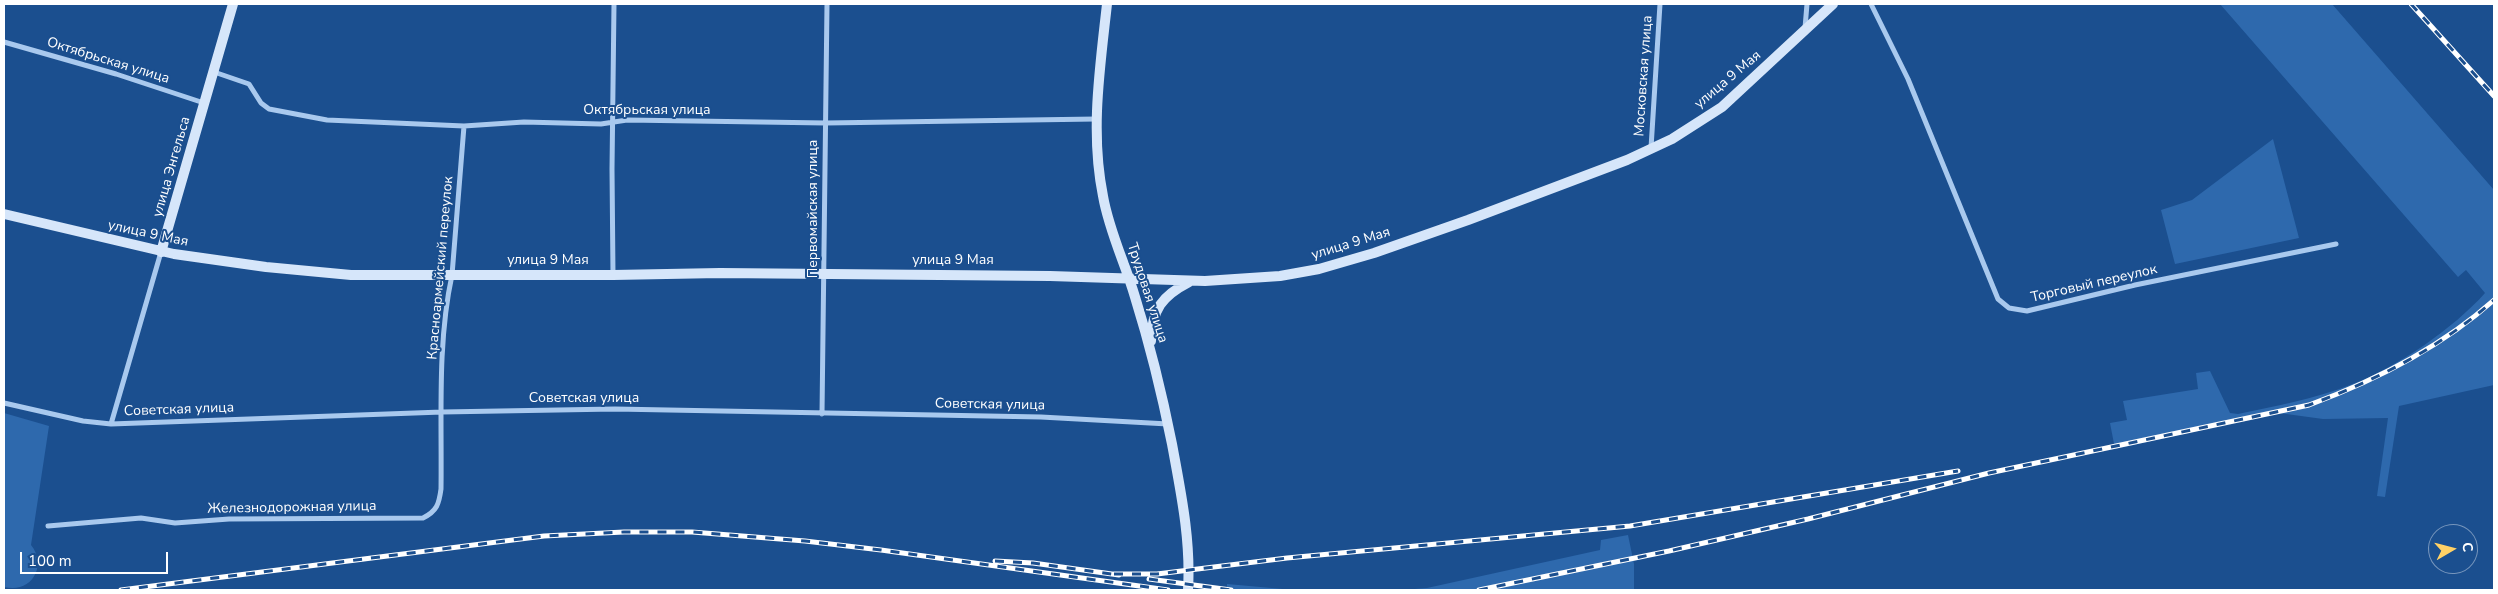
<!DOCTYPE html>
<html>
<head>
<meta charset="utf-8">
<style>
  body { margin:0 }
  #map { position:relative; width:2498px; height:594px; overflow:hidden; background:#1b4f8f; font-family:"Nunito Sans",sans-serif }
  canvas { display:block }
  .frame { position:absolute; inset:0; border:5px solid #fff; pointer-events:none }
  .north { position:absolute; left:2428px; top:524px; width:50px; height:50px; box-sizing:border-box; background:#1b4f8f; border:1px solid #7695bc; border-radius:50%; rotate:82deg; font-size:14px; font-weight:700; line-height:20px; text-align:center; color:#fff }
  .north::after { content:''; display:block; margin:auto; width:18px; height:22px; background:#ffd166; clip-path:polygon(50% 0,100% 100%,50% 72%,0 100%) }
  .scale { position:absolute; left:20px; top:552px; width:148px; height:22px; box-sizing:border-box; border:2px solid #fff; border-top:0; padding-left:6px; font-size:15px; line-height:18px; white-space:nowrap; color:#fff; -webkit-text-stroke:4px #1b4f8f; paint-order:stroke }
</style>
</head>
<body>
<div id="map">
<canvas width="2498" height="594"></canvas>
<div class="frame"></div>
<div class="north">С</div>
<div class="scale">100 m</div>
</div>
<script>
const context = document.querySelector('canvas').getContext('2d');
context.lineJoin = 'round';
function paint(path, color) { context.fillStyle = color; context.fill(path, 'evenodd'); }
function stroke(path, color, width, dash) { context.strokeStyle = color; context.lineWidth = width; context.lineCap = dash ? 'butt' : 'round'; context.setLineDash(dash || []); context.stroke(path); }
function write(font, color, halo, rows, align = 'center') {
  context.font = font + ' "Nunito Sans",sans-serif'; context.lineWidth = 4; context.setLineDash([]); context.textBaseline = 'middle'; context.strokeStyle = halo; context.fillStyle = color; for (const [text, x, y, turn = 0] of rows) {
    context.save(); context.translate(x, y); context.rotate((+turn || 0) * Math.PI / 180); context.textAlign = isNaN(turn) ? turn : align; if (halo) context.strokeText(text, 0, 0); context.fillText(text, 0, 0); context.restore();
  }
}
const green = new Path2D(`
  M 2220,4 L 2332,4 L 2494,190 L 2494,385 L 2399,406 L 2385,497 L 2377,496 L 2388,418 L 2323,419 L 2279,413 L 2115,449 L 2110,423 L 2127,420 L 2123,401 L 2198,389 L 2196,373 L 2210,371 L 2230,413 L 2238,414 C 2276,406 2314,399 2350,385 C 2395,369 2454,328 2485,293 L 2466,270 L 2458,277 Z
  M 2273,139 L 2299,238 L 2175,264 L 2161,210 L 2192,200 Z
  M 4,413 L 49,426 L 31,545 C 48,566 31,594 4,587 Z
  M 1628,535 L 1634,564 L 1634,590 L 1402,590 L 1427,588 L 1600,550 L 1601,540 Z
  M 1227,584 L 1294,590 L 1227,590 Z`);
const street = new Path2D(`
  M 1871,4 L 1908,79 L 1998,299 L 2009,308 L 2027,311 L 2135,285 L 2336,244
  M 1805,28 L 1807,4
  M 4,42 L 116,74 L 204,103
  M 214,72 L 249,84 L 261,103 L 269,109 L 327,120 L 464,126 L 524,122 L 601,124 L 627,120 L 826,123 L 1096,119
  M 1651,148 L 1660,4
  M 613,275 L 612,169 L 614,4
  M 4,403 L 83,421 L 111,424 L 442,412 L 615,409 L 1041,417 L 1168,424
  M 822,414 L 827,4
  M 111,424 L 161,252
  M 48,526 L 141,518 L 175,523 L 229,519 L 423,518 C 437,511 439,504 441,489 C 442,419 437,344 452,275 L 464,126`);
const secondary = new Path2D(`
  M 1107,4 C 1100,68 1090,132 1103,196 C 1109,231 1125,263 1135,297 C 1150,345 1162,394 1172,444 C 1181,493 1191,540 1188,590
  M 4,214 L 174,254 L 266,267 L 351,275 L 613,275 L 720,273 L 1050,276 L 1205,281 L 1280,276 L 1319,269 L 1374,253 L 1468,220 L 1627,160 L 1672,139 L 1722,107 L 1833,4
  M 161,252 L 233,4
  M 1151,341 C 1152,309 1162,296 1189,282`);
const rail = new Path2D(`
  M 2411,4 L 2494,96
  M 995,561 L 1033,563 L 1119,575
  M 1114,574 L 1157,574 L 1287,558 L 1630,526 L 1958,471
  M 1149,579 L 1231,590
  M 121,590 L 544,536 L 624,532 L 692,532 L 805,541 L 881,550 L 1168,590
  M 1479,590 L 1669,551 L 1808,519 L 1989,473 L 2309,405 C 2377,380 2440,348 2494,300`);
const streetNames = [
  ["Октябрьская улица",108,61,17],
  ["Московская улица",1644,76,-86],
  ["улица 9 Мая",1728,80,-40],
  ["Октябрьская улица",647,111],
  ["улица Энгельса",172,167,-74],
  ["Первомайская улица",814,209,-90],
  ["улица 9 Мая",148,234,12],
  ["улица 9 Мая",1351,244,-17],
  ["улица 9 Мая",548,261],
  ["улица 9 Мая",953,261],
  ["Красноармейский переулок",441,268,-85],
  ["Торговый переулок",2094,284,-13],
  ["Трудовая улица",1147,293,72],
  ["Советская улица",584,399],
  ["Советская улица",990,405,1],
  ["Советская улица",179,410,-2],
  ["Железнодорожная улица",292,508,-1]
];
paint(green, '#2e69ad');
stroke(street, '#a9c9ee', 5);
stroke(secondary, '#d6e6fa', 10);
stroke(rail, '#fff', 5);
stroke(rail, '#1b4f8f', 3, [9]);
write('14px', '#fff', '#1b4f8f', streetNames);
</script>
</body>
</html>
